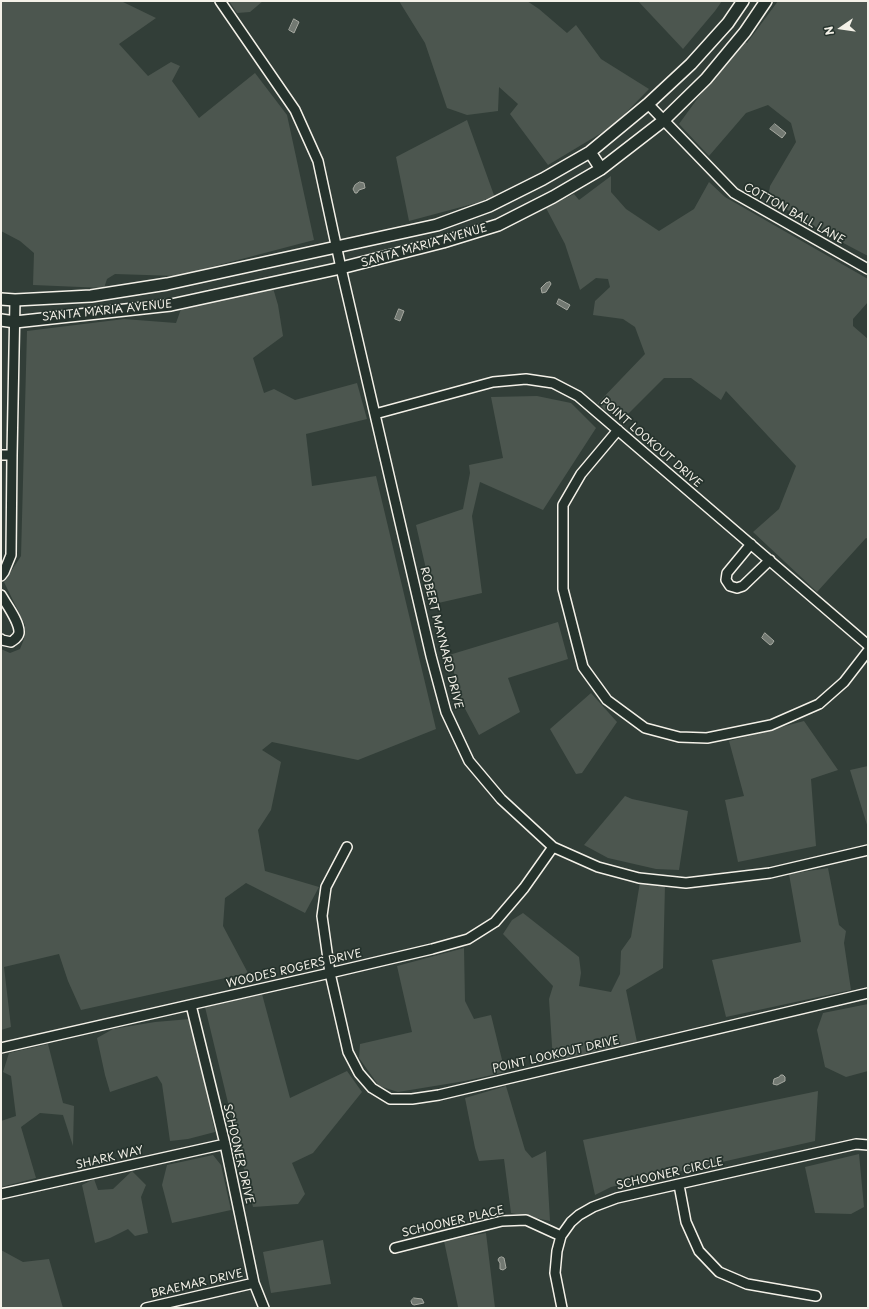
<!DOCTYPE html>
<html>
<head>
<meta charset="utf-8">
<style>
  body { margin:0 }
  #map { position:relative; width:869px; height:1309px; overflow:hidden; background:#323e38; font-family:"Playpen Sans",sans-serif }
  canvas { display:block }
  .frame { position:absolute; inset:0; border:2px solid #f4f1e8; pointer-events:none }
  .north { position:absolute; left:821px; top:8px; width:40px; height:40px; -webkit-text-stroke:3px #26332d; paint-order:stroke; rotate:257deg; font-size:11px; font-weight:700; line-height:16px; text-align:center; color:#f4f1e8 }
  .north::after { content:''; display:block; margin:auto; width:14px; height:18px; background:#f4f1e8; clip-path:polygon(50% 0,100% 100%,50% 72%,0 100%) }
</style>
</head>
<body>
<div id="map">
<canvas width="869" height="1309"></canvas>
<div class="frame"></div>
<div class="north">N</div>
</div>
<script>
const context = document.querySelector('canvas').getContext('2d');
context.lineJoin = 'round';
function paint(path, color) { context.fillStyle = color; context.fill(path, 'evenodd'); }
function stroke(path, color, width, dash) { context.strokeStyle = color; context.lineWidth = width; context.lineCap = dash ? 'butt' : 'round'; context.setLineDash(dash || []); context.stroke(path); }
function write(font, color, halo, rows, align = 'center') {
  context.font = font + ' "Playpen Sans",sans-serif'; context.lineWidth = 3.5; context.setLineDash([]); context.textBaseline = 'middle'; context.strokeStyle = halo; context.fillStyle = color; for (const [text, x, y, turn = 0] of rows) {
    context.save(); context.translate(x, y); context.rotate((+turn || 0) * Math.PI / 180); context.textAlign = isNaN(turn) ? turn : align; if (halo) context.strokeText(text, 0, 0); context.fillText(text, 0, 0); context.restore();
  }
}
const green = new Path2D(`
  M 1,1 L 121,1 L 156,18 L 119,44 L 148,76 L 171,62 L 180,66 L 172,81 L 199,118 L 255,73 L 287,115 L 314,240 L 177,276 L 115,274 L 107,279 L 104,288 L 33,285 L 34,253 L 20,241 L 1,231 Z
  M 229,1 L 263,1 L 250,12 L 237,13 Z
  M 399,1 L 527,1 L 539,9 L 567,33 L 576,25 L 601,59 L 649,89 L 613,126 L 548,165 L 510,114 L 518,104 L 499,87 L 498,111 L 467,115 L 447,108 L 425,43 Z
  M 638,1 L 722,1 L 715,11 L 683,49 Z
  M 778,1 L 868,1 L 868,256 L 830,236 L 768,198 L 770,186 L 796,142 L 791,123 L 768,105 L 746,113 L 709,156 L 679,124 L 740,40 L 747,43 Z
  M 467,120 L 495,198 L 409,221 L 396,157 Z
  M 611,176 L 611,192 L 626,209 L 659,231 L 694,209 L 709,182 L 725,197 L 868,279 L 868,302 L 853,319 L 853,326 L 868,339 L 868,539 L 866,538 L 817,592 L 753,532 L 779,509 L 796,466 L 726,391 L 721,400 L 691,378 L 664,378 L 625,417 L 606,411 L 598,403 L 645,354 L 635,327 L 623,319 L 593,315 L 595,301 L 610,287 L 608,279 L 596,278 L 580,290 L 565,244 L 546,208 L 574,194 L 579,200 Z
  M 273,288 L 278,305 L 283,336 L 253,358 L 264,393 L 274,389 L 295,400 L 357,383 L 367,419 L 306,434 L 312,486 L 376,476 L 436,729 L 358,760 L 272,742 L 262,750 L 281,762 L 271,810 L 258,830 L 265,871 L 319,887 L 305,913 L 246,883 L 225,898 L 223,926 L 248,973 L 81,1010 L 68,981 L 59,954 L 4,967 L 11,1027 L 1,1030 L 1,649 L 10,653 L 20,649 L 24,639 L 25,625 L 4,582 L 21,556 L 27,331 L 124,319 L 176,323 L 181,309 Z
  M 537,396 L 571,403 L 596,428 L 543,510 L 480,482 L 472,516 L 482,593 L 434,604 L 416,525 L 463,509 L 470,473 L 469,465 L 503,458 L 491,397 Z
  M 558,622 L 568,659 L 508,678 L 520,712 L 479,735 L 463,705 L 449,655 Z
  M 591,693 L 617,722 L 582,773 L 576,774 L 550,729 Z
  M 804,721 L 838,770 L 811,779 L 816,846 L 738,862 L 725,800 L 744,796 L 729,741 Z
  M 868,766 L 868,828 L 850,770 Z
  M 625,796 L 632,799 L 688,811 L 679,870 L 656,869 L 608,858 L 584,845 Z
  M 828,868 L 839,925 L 846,931 L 844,943 L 851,990 L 726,1017 L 712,960 L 801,942 L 789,874 Z
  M 640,882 L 665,885 L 663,968 L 626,990 L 637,1042 L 553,1061 L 549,999 L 553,986 L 503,934 L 512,920 L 523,913 L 579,957 L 581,973 L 579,986 L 611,992 L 620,974 L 621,951 L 631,937 Z
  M 464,948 L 465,1001 L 474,1019 L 491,1015 L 505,1072 L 465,1081 L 398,1092 L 379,1086 L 359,1058 L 360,1044 L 412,1032 L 397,966 Z
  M 262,994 L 290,1098 L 347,1071 L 362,1092 L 313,1153 L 292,1163 L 305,1194 L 298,1204 L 253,1207 L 205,1007 Z
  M 868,1004 L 868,1071 L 846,1077 L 825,1067 L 817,1030 L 823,1013 Z
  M 190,1019 L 215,1132 L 188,1139 L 170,1141 L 162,1084 L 157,1076 L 110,1092 L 105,1075 L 97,1038 L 113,1029 L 155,1022 Z
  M 48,1044 L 63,1103 L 74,1106 L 73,1146 L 63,1115 L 40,1113 L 21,1127 L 36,1178 L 1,1187 L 1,1121 L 16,1116 L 11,1076 L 3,1072 L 9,1053 Z
  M 506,1086 L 525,1150 L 532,1158 L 546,1151 L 550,1221 L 511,1213 L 504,1159 L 479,1161 L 475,1148 L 465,1098 Z
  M 818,1091 L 815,1141 L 611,1187 L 595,1195 L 583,1140 Z
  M 859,1154 L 864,1207 L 851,1214 L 815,1213 L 805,1167 Z
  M 213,1155 L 221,1165 L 231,1210 L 172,1223 L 162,1185 L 167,1165 Z
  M 132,1171 L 146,1185 L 141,1197 L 148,1233 L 135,1236 L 128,1229 L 110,1238 L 95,1243 L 82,1185 L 94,1179 L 98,1190 L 113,1189 Z
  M 486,1233 L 495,1308 L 454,1308 L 458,1307 L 444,1241 Z
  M 323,1240 L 331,1284 L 271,1293 L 263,1252 Z
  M 1,1250 L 23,1262 L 49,1259 L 63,1308 L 1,1308 Z`);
const water = new Path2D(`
  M 294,19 L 299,22 L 294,33 L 289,30 Z
  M 775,124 L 786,133 L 782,138 L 770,129 Z
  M 360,182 L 364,183 L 365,188 L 359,190 L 357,193 L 355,193 L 353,189 L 355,185 Z
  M 550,282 L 551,284 L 546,292 L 542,293 L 541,288 L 546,283 Z
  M 559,299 L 570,305 L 567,310 L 557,304 Z
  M 399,309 L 404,311 L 400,321 L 395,319 Z
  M 765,633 L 774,641 L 772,644 L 770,645 L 762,638 Z
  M 781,1075 L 783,1075 L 785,1077 L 785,1081 L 777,1085 L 773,1084 L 774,1079 L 779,1077 Z
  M 502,1257 L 504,1258 L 506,1268 L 503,1270 L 500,1269 L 500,1263 L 498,1260 L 499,1258 Z
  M 414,1298 L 422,1299 L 424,1303 L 414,1305 L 412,1304 L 411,1301 Z`);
const minor = new Path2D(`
  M 220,1 L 295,110 L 318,161 L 341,268 L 431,656 L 446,712 L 469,761 L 501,799 L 553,847 L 598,867 L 639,878 L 686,883 L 770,873 L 868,850
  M 648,104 L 734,193 L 868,269
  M 375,414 L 493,382 L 526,379 L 553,383 L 578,396 L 868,645
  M 618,430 L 581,474 L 563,505 L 563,589 L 583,667 L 607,700 L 645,728 L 679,737 L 707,738 L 771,725 L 819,704 L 844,682 L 868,651
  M 1,455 L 12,455
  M 751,544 L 727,573 L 726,580 L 730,586 L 737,588 L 743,586 L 770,560
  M 1,576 L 4,572 L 11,555 L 12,455 L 15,300
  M 1,595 C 6,604 20,622 19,633 C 18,638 15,639 11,642 L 2,640 L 1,639
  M 347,847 L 326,887 L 322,916 L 330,973 L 348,1052 L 359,1073 L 372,1088 L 390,1099 L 412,1099 L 439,1095 L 868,993
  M 191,1005 L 225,1144 L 254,1283 L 264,1308
  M 1,1048 L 330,973 L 432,949 L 468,939 L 495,922 L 524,888 L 553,847
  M 679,1185 L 686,1222 L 699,1251 L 719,1272 L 747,1284 L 816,1296
  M 1,1194 L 225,1144
  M 395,1248 L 502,1221 L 526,1220 L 561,1236
  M 146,1308 L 254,1283
  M 562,1308 L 555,1273 L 557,1251 L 561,1236 L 571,1222 L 579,1215 L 593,1207 L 617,1198 L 856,1144 L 868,1145`);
const tertiary = new Path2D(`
  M 590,152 L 601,169
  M 1,299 L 15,300 L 91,296 L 167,284 L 437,225 L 489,206 L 543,179 L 590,152 L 648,104 L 691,64 L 728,23 L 743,1
  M 1,320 L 15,322 L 171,305 L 341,268 L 443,242 L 498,225 L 553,197 L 601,169 L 663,121 L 706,79 L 745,32 L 766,1`);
const streetNames = [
  ["COTTON BALL LANE",794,214,29],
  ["SANTA MARIA AVENUE",424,246,-16],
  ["SANTA MARIA AVENUE",107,311,-6],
  ["POINT LOOKOUT DRIVE",651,443,41],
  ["ROBERT MAYNARD DRIVE",441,638,76],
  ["WOODES ROGERS DRIVE",294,969,-13],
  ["POINT LOOKOUT DRIVE",556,1055,-13],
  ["SCHOONER DRIVE",238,1154,77],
  ["SHARK WAY",110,1158,-13],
  ["SCHOONER CIRCLE",670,1174,-13],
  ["SCHOONER PLACE",453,1222,-13],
  ["BRAEMAR DRIVE",197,1284,-13]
];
paint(green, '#4c564f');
paint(water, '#727972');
stroke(water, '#a6a9a1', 1);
stroke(minor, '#f4f1e8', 12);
stroke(tertiary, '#f4f1e8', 14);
stroke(minor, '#26332d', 9);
stroke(tertiary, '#26332d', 11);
write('11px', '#f4f1e8', '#26332d', streetNames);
</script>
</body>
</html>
